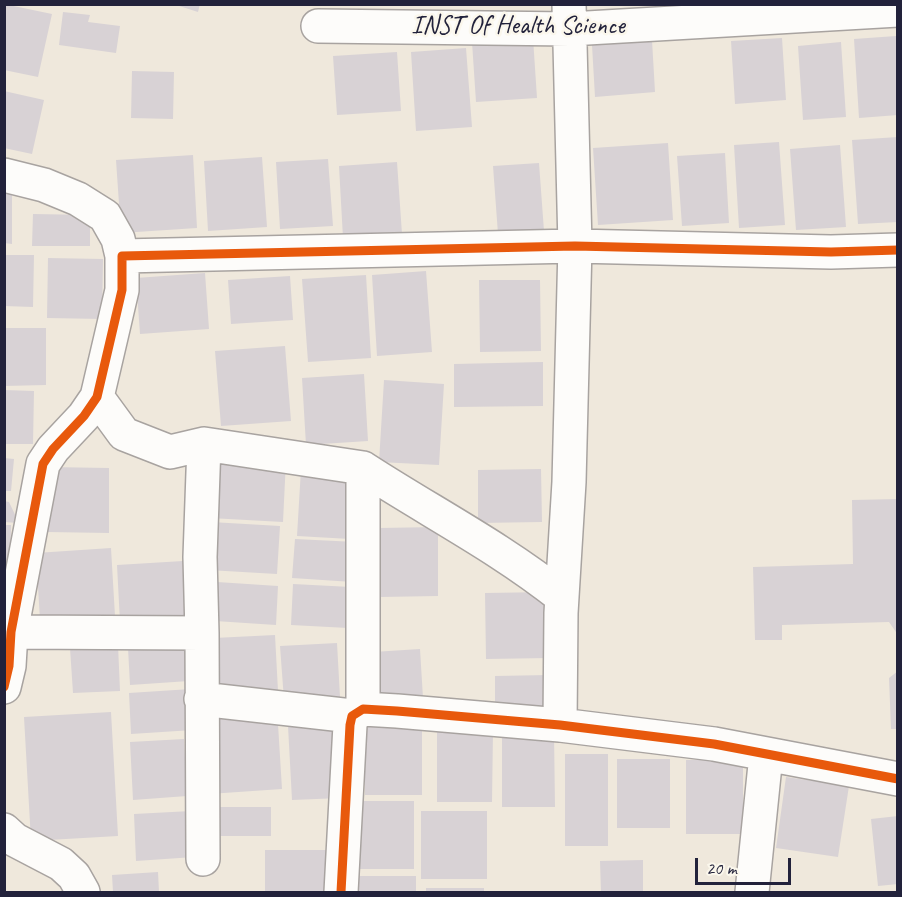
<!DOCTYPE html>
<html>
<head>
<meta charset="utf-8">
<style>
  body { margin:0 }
  #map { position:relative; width:902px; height:897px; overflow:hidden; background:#efe8dc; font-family:Caveat,sans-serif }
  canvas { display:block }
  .frame { position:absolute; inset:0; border:6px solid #22223b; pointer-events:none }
  .scale { position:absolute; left:695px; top:858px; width:96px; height:27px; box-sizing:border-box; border:3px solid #22223b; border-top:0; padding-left:8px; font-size:18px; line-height:21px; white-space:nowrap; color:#22223b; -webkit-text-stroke:4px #fbf7ec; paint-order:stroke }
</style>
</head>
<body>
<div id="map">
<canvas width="902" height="897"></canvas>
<div class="frame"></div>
<div class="scale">20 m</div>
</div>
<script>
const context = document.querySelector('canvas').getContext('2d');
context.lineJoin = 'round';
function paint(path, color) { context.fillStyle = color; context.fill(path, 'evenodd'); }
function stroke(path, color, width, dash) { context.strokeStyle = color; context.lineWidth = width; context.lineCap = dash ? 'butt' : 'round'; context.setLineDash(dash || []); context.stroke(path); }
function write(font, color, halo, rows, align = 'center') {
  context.font = font + ' Caveat,sans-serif'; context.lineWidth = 5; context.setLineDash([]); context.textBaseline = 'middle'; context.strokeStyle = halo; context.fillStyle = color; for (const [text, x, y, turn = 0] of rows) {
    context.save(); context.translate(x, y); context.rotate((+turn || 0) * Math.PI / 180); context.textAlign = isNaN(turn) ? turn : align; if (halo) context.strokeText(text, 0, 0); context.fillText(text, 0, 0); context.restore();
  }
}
const building = new Path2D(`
  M 4,4 L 52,14 L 38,77 L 4,70 Z
  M 173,4 L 200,4 L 198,12 Z
  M 63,12 L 90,15 L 88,22 L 120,26 L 116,53 L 59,45 Z
  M 896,36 L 898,115 L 859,118 L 854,39 Z
  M 533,38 L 537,98 L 476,102 L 472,42 Z
  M 782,38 L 786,100 L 735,104 L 731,41 Z
  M 652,40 L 655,92 L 595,97 L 592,45 Z
  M 841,42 L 846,117 L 803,120 L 798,46 Z
  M 466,48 L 472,127 L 416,131 L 411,52 Z
  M 397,52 L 401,111 L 337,115 L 333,56 Z
  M 132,71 L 174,72 L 173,119 L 131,118 Z
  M 4,91 L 44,100 L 32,154 L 4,148 Z
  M 898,137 L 898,222 L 858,224 L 852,140 Z
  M 779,142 L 785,225 L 739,228 L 734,145 Z
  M 668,143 L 673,220 L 598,225 L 593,148 Z
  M 840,145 L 846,227 L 796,230 L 790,149 Z
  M 725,153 L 729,223 L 682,226 L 677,156 Z
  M 193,155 L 197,228 L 121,233 L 116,160 Z
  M 262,157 L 267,227 L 208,231 L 204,161 Z
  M 328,159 L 333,226 L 280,229 L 276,162 Z
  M 397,162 L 402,234 L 343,238 L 339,166 Z
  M 539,163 L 544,231 L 498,234 L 493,166 Z
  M 4,188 L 12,188 L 12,244 L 4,243 Z
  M 33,214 L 90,215 L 90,246 L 32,246 Z
  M 4,255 L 34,255 L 33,307 L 4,306 Z
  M 48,258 L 103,259 L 102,319 L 47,318 Z
  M 426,271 L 432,352 L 377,356 L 372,275 Z
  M 205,273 L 209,329 L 140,334 L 136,278 Z
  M 366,275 L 371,358 L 308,362 L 302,279 Z
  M 290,276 L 293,320 L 231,324 L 228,280 Z
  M 479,280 L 540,280 L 541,351 L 480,352 Z
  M 4,328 L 46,328 L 46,385 L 4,386 Z
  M 285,346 L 291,421 L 221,426 L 215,351 Z
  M 543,362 L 543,406 L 454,407 L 454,364 Z
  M 364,374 L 368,441 L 306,445 L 302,378 Z
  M 384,380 L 444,384 L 439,465 L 379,462 Z
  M 4,390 L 34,391 L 33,444 L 4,444 Z
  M 214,455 L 286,460 L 283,522 L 210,518 Z
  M 4,458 L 14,459 L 11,491 L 4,491 Z
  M 48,467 L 109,468 L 109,533 L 47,532 Z
  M 301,469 L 353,472 L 350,539 L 297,536 Z
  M 541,469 L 542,522 L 478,523 L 478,470 Z
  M 898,499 L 898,635 L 889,622 L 782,625 L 782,640 L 755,640 L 753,567 L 853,564 L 852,500 Z
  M 4,501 L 9,502 L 19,523 L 4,522 Z
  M 211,522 L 280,526 L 277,574 L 208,570 Z
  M 4,525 L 11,525 L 10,570 L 4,570 Z
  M 438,527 L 438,596 L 380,597 L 379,528 Z
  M 295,539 L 356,542 L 353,582 L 292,578 Z
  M 111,548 L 115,616 L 40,620 L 36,553 Z
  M 183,561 L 187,618 L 120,622 L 117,565 Z
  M 217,582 L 278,586 L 276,625 L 215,621 Z
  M 293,584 L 351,587 L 348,628 L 291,625 Z
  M 548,592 L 549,658 L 486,659 L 485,593 Z
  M 275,635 L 278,691 L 218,694 L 214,638 Z
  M 337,643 L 340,697 L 284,700 L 280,646 Z
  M 187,644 L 189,681 L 130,685 L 128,648 Z
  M 118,645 L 120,691 L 73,693 L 70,648 Z
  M 420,649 L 423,698 L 376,701 L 373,652 Z
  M 898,671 L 898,729 L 891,729 L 889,678 Z
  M 549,675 L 549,714 L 495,715 L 495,676 Z
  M 191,689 L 193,730 L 131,734 L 129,693 Z
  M 277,708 L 282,789 L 209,794 L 204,713 Z
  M 111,712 L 118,836 L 31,841 L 24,717 Z
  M 336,723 L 341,798 L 292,800 L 288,726 Z
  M 365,726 L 422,726 L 422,795 L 365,795 Z
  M 437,731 L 493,731 L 492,802 L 437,802 Z
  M 554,733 L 555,807 L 502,807 L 502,734 Z
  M 184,739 L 187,796 L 133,800 L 130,742 Z
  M 565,754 L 608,754 L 608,846 L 565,846 Z
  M 617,759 L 670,759 L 670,828 L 617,828 Z
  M 743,759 L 743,834 L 686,834 L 686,760 Z
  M 786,777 L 849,786 L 838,857 L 776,848 Z
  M 351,801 L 414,801 L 414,869 L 351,869 Z
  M 210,807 L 271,807 L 271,836 L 210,836 Z
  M 191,811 L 194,857 L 136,861 L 134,814 Z
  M 421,811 L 487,811 L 487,879 L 421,879 Z
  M 898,816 L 898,884 L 878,886 L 871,819 Z
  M 265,850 L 332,850 L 332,892 L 265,892 Z
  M 643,860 L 643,892 L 601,892 L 600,861 Z
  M 158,872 L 159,892 L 113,892 L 112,875 Z
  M 348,876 L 416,876 L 416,892 L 348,892 Z
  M 426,888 L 484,888 L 484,892 L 426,892 Z`);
const street = new Path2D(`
  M 318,26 L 570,29 L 898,10
  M 4,175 L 44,185 L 78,199 L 105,216 L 118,239 L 122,256
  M 97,397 L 124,434 L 170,452 L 204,444 L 363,468 L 363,709
  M 363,468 C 429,511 501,548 562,597
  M 11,632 L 202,633
  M 4,687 L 9,666 L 11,632 L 43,464 L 53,449 L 84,416 L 97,397 L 122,290 L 122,256 L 575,246 L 831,252 L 898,250
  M 201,699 L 352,716
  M 560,725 L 561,613 L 569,482 L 575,246 L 569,4
  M 4,830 L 15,840 L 61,864 L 74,876 L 83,892
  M 203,859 L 202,633 L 200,557 L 204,444
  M 341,892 L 350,725 L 352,716 L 363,709 L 397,711 L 560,725 L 714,744 L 898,779
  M 752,892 L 766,755`);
const cycleway = new Path2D(`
  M 4,687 L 9,666 L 11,632 L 43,464 L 53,449 L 84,416 L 97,397 L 122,290 L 122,256 L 575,246 L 831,252 L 898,250
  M 341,892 L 350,725 L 352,716 L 363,709 L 397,711 L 560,725 L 714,744 L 898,779`);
const streetNames = [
  ["INST Of Health Science",518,26]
];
paint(building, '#d8d2d5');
stroke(street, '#a8a3a0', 36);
stroke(street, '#fdfcfa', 33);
stroke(cycleway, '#e8590c', 9);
write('26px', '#22223b', '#fbf7ec', streetNames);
</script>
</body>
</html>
